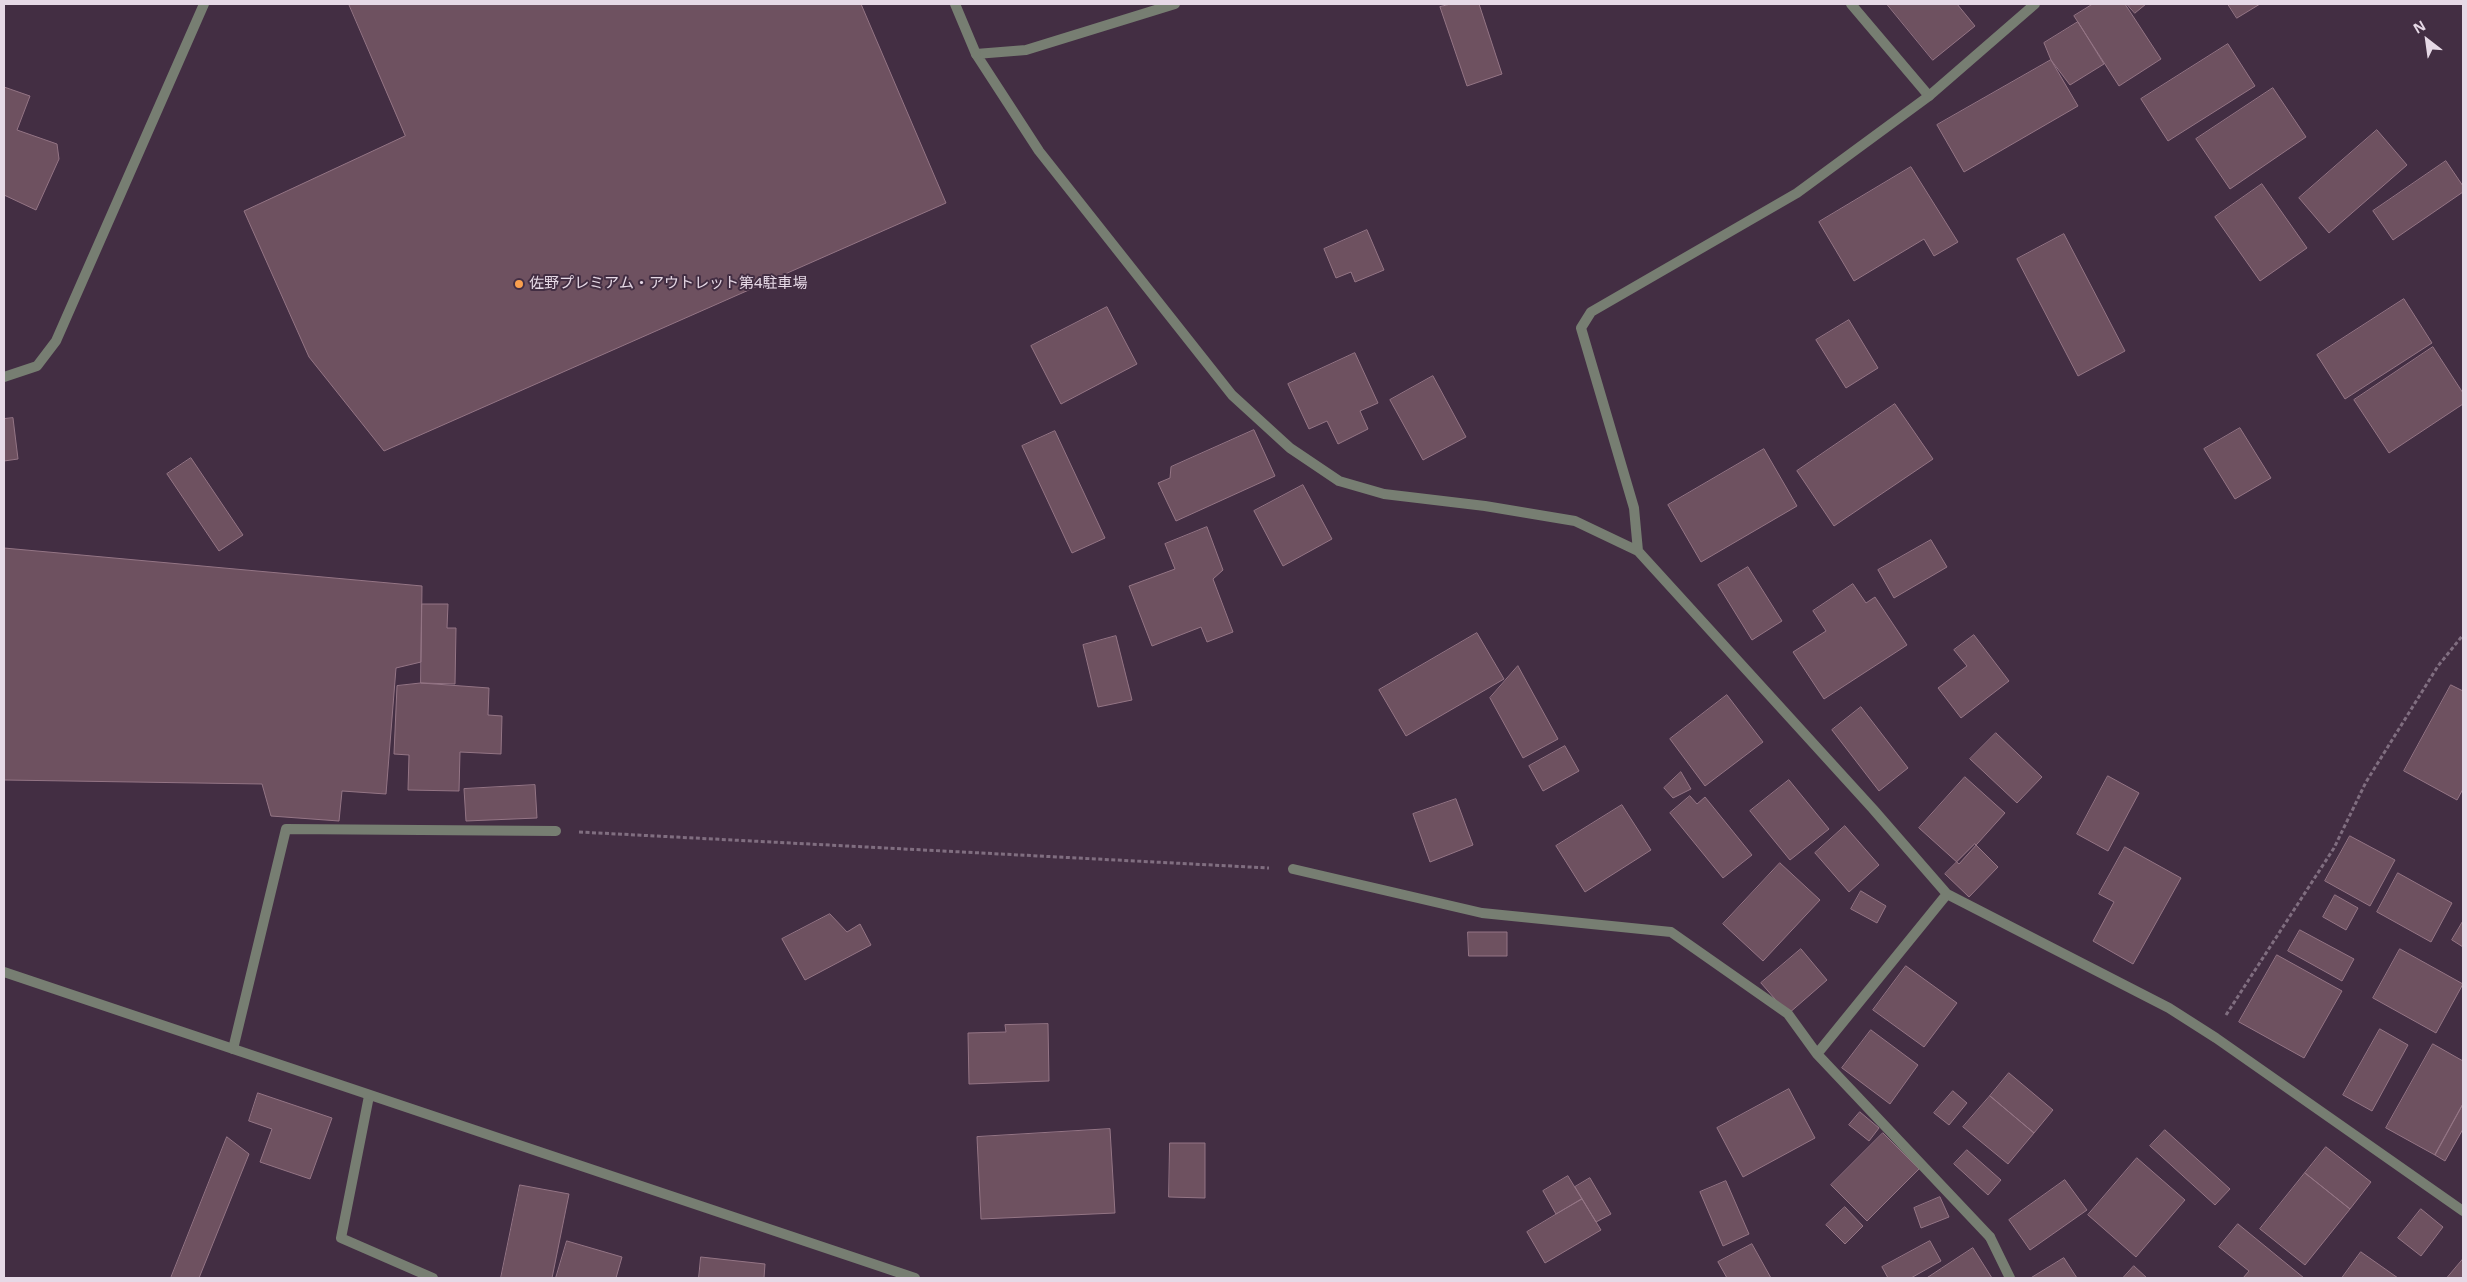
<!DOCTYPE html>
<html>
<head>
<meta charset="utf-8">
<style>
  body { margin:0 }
  #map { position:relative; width:2467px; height:1282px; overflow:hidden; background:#432e43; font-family:"Noto Sans",sans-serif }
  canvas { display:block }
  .frame { position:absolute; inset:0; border:5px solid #e6d9e6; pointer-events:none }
  .north { position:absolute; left:2402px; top:15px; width:50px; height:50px; -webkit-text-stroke:4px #432e43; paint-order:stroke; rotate:330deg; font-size:14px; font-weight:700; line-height:20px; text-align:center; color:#e6d9e6 }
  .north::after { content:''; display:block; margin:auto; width:18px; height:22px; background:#e6d9e6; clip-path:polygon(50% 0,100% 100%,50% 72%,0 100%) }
</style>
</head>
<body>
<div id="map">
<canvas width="2467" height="1282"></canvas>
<div class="frame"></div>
<div class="north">N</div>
</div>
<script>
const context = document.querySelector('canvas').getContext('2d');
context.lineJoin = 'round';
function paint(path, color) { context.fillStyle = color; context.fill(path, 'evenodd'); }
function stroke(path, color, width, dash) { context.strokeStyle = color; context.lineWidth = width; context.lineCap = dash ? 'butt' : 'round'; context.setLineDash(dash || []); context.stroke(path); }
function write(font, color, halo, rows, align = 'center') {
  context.font = font + ' "Noto Sans","Noto Sans JP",sans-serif'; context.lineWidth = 4; context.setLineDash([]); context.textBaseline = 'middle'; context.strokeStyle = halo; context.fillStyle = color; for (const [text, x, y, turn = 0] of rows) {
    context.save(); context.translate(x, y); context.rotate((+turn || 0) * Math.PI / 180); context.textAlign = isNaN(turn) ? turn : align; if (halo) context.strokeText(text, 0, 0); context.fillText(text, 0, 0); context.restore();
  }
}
const building = new Path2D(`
  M 349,4 L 861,4 L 946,203 L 384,451 L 309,357 L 244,211 L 405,136 Z
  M 1451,4 L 1479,4 L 1502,74 L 1467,86 L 1440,7 Z
  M 1887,4 L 1957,4 L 1975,26 L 1933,60 Z
  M 2093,4 L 2125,4 L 2161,59 L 2119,86 L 2074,16 Z
  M 2127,4 L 2146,4 L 2135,13 Z
  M 2228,4 L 2260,4 L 2237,18 Z
  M 2078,22 L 2104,64 L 2070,85 L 2051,60 L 2044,43 Z
  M 2228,44 L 2255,86 L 2168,141 L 2141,99 Z
  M 2051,60 L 2078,106 L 1964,172 L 1937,125 Z
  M 4,87 L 30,96 L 17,130 L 57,144 L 59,159 L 36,210 L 4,195 Z
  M 2273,88 L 2306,137 L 2230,189 L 2196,139 Z
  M 2377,130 L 2407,165 L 2329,233 L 2299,198 Z
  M 2446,161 L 2463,186 L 2463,192 L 2393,240 L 2373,211 Z
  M 1911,167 L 1958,242 L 1934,256 L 1924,239 L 1854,281 L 1819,222 Z
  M 2262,184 L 2307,248 L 2260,281 L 2215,217 Z
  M 1367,230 L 1384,270 L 1355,282 L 1351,272 L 1336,278 L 1324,249 Z
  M 2064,234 L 2125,351 L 2078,376 L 2017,259 Z
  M 2404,299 L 2432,343 L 2345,399 L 2317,355 Z
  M 1107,307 L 1137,364 L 1061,404 L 1031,346 Z
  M 1849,320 L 1878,368 L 1846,388 L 1816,340 Z
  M 2433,347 L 2463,393 L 2463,404 L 2389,453 L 2354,400 Z
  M 1355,353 L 1378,403 L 1360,411 L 1368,429 L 1338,444 L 1327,421 L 1309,429 L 1288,384 Z
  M 1433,376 L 1466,437 L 1423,460 L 1390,400 Z
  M 1895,404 L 1933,459 L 1834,526 L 1797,471 Z
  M 13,418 L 18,459 L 4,461 L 4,419 Z
  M 2240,428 L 2271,478 L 2235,499 L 2204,449 Z
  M 1254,430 L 1275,476 L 1176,521 L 1158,483 L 1170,478 L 1171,467 Z
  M 1055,431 L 1105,538 L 1072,553 L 1022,446 Z
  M 1764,449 L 1797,506 L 1701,562 L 1668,505 Z
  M 191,458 L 243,535 L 219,551 L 167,474 Z
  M 1303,485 L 1332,539 L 1283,566 L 1254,511 Z
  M 1207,527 L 1223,570 L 1213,579 L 1233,632 L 1207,642 L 1201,627 L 1152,646 L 1129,586 L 1175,569 L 1165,544 Z
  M 1931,540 L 1947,567 L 1894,598 L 1878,570 Z
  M 4,548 L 422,586 L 421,662 L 396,668 L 386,794 L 342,791 L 339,821 L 271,816 L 262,784 L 4,780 Z
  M 1748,567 L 1782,621 L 1752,640 L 1718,585 Z
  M 1853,584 L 1866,603 L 1875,597 L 1907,645 L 1824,699 L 1793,652 L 1826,631 L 1813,611 Z
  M 422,604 L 448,604 L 447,628 L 456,628 L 455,684 L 421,683 Z
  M 1477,633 L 1504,679 L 1406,736 L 1379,690 Z
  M 1974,635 L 2009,681 L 1961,718 L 1938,688 L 1967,666 L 1954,650 Z
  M 1116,636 L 1132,700 L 1098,707 L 1083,645 Z
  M 1518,666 L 1558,739 L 1523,758 L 1490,698 Z
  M 421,683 L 489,688 L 488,715 L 502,716 L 501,754 L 460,752 L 459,791 L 408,790 L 409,755 L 394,754 L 397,686 Z
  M 2451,685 L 2463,691 L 2463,789 L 2457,800 L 2404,771 Z
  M 1727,695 L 1763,742 L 1705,786 L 1670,739 Z
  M 1861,707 L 1908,768 L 1879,791 L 1832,730 Z
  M 1996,733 L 2042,777 L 2017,803 L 1970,759 Z
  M 1565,746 L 1579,771 L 1543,791 L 1529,766 Z
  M 1681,772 L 1691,789 L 1673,798 L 1664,788 Z
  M 2108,776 L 2139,793 L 2108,851 L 2077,834 Z
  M 1965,777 L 2005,813 L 1959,864 L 1919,828 Z
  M 1789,780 L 1829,829 L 1790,860 L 1750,811 Z
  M 535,785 L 537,818 L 466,821 L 464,789 Z
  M 1690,796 L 1697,804 L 1705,797 L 1752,855 L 1723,878 L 1670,813 Z
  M 1456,799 L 1473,845 L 1430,862 L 1413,814 Z
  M 1622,805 L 1651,850 L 1585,892 L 1556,846 Z
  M 1845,826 L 1879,865 L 1849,892 L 1815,853 Z
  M 2350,836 L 2395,860 L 2370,906 L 2325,881 Z
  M 1975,844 L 1998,867 L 1969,897 L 1945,874 Z
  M 2125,847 L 2181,878 L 2133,964 L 2093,941 L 2114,902 L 2099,894 Z
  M 1780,863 L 1820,900 L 1763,961 L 1723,924 Z
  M 2398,873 L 2452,903 L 2431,942 L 2377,912 Z
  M 1861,891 L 1886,906 L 1877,923 L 1851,909 Z
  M 2335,895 L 2358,908 L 2346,930 L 2323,917 Z
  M 830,914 L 847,932 L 860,924 L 871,945 L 805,980 L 782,939 Z
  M 2463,921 L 2463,947 L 2452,940 Z
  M 2300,930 L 2354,959 L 2342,981 L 2288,951 Z
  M 1468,932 L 1507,932 L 1507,956 L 1469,956 Z
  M 1801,949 L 1827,980 L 1788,1014 L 1761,983 Z
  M 2400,949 L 2463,984 L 2436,1033 L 2373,998 Z
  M 2277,955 L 2342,991 L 2304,1058 L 2239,1022 Z
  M 1906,966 L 1957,1003 L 1924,1047 L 1873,1010 Z
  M 1048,1024 L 1049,1081 L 969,1084 L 968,1033 L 1006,1032 L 1005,1025 Z
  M 2380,1029 L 2408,1045 L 2372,1111 L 2343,1095 Z
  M 1871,1030 L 1918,1065 L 1890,1104 L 1842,1068 Z
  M 2433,1044 L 2463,1061 L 2463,1104 L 2435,1155 L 2386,1128 Z
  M 2009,1073 L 2053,1110 L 2034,1133 L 1990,1096 Z
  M 1789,1089 L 1815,1138 L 1743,1177 L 1717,1128 Z
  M 1953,1091 L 1967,1103 L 1949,1125 L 1934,1113 Z
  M 258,1093 L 332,1118 L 310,1179 L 260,1162 L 272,1129 L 249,1121 Z
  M 1990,1096 L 2034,1133 L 2008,1164 L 1963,1127 Z
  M 2463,1104 L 2463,1129 L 2445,1161 L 2435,1155 Z
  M 1860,1112 L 1879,1128 L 1869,1141 L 1849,1125 Z
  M 1110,1129 L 1115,1213 L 981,1219 L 977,1137 Z
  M 2165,1130 L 2230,1189 L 2215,1205 L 2150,1146 Z
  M 1883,1133 L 1919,1169 L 1867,1221 L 1831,1185 Z
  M 227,1137 L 249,1154 L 199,1278 L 171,1278 Z
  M 1170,1143 L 1205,1143 L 1205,1198 L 1169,1197 Z
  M 2326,1147 L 2371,1182 L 2350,1209 L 2305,1173 Z
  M 1967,1150 L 2001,1180 L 1988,1195 L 1954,1164 Z
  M 2137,1158 L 2185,1200 L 2136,1257 L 2088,1215 Z
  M 2305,1173 L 2350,1209 L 2305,1265 L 2260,1229 Z
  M 1568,1176 L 1582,1199 L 1556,1214 L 1543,1191 Z
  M 1590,1178 L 1611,1214 L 1596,1222 L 1575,1187 Z
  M 2065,1180 L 2087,1210 L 2030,1250 L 2009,1220 Z
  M 1726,1181 L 1749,1234 L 1723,1246 L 1700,1192 Z
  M 520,1185 L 569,1194 L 552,1278 L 501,1278 Z
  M 1940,1197 L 1949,1217 L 1921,1228 L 1914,1208 Z
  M 1582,1199 L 1601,1230 L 1545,1263 L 1527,1232 Z
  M 1845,1207 L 1863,1226 L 1845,1244 L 1826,1225 Z
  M 2421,1209 L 2443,1227 L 2421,1256 L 2398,1238 Z
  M 2238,1224 L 2304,1278 L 2243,1278 L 2249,1271 L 2219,1247 Z
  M 567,1241 L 622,1257 L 616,1278 L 556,1278 Z
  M 1930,1241 L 1941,1261 L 1911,1278 L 1888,1278 L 1882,1267 Z
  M 1752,1244 L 1771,1278 L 1727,1278 L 1718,1262 Z
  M 1973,1248 L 1992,1278 L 1927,1278 Z
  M 2361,1252 L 2398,1278 L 2342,1278 Z
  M 701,1257 L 765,1264 L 764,1278 L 699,1278 Z
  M 2064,1258 L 2077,1278 L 2031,1278 Z
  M 2463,1259 L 2463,1278 L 2447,1278 Z
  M 2134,1266 L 2147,1278 L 2123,1278 Z`);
const path = new Path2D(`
  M 579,832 L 1269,868
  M 2226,1015 L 2334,848 L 2366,782 L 2438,666 L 2463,635`);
const service = new Path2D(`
  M 1851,4 L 1929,96
  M 1990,1237 L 2010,1278`);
const minor = new Path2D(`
  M 1175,4 L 1026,50 L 976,54 L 1039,151 L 1232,395 L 1290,448 L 1339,481 L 1384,494 L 1485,506 L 1575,521 L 1638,551 L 1873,809 L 1947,894 L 2169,1008 L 2216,1038 L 2463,1211
  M 1638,551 L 1634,508 L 1581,328 L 1591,312 L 1797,193 L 1929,96 L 2035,4
  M 1293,869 L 1482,913 L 1671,932 L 1788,1014 L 1817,1054 L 1990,1237
  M 233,1049 L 286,829 L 556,831
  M 1817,1054 L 1947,894
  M 369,1096 L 341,1238 L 433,1278`);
const tertiary = new Path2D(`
  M 955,4 L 976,54
  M 4,377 L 37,366 L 56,341 L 204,4
  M 4,972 L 915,1278`);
const markers = [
  [519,284,5,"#fa9f4e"]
];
const poiNames = [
  ["佐野プレミアム・アウトレット第4駐車場",529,284]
];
paint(building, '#6e5160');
stroke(building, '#947585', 1);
stroke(path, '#806e80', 3, [4, 2.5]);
stroke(service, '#777e72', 10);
stroke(minor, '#777e72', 10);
stroke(tertiary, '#777e72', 10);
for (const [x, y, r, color] of markers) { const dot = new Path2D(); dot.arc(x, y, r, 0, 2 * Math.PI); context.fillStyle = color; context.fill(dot); stroke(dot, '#432e43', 2); }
write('15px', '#e6d9e6', '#432e43', poiNames, 'left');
</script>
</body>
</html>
